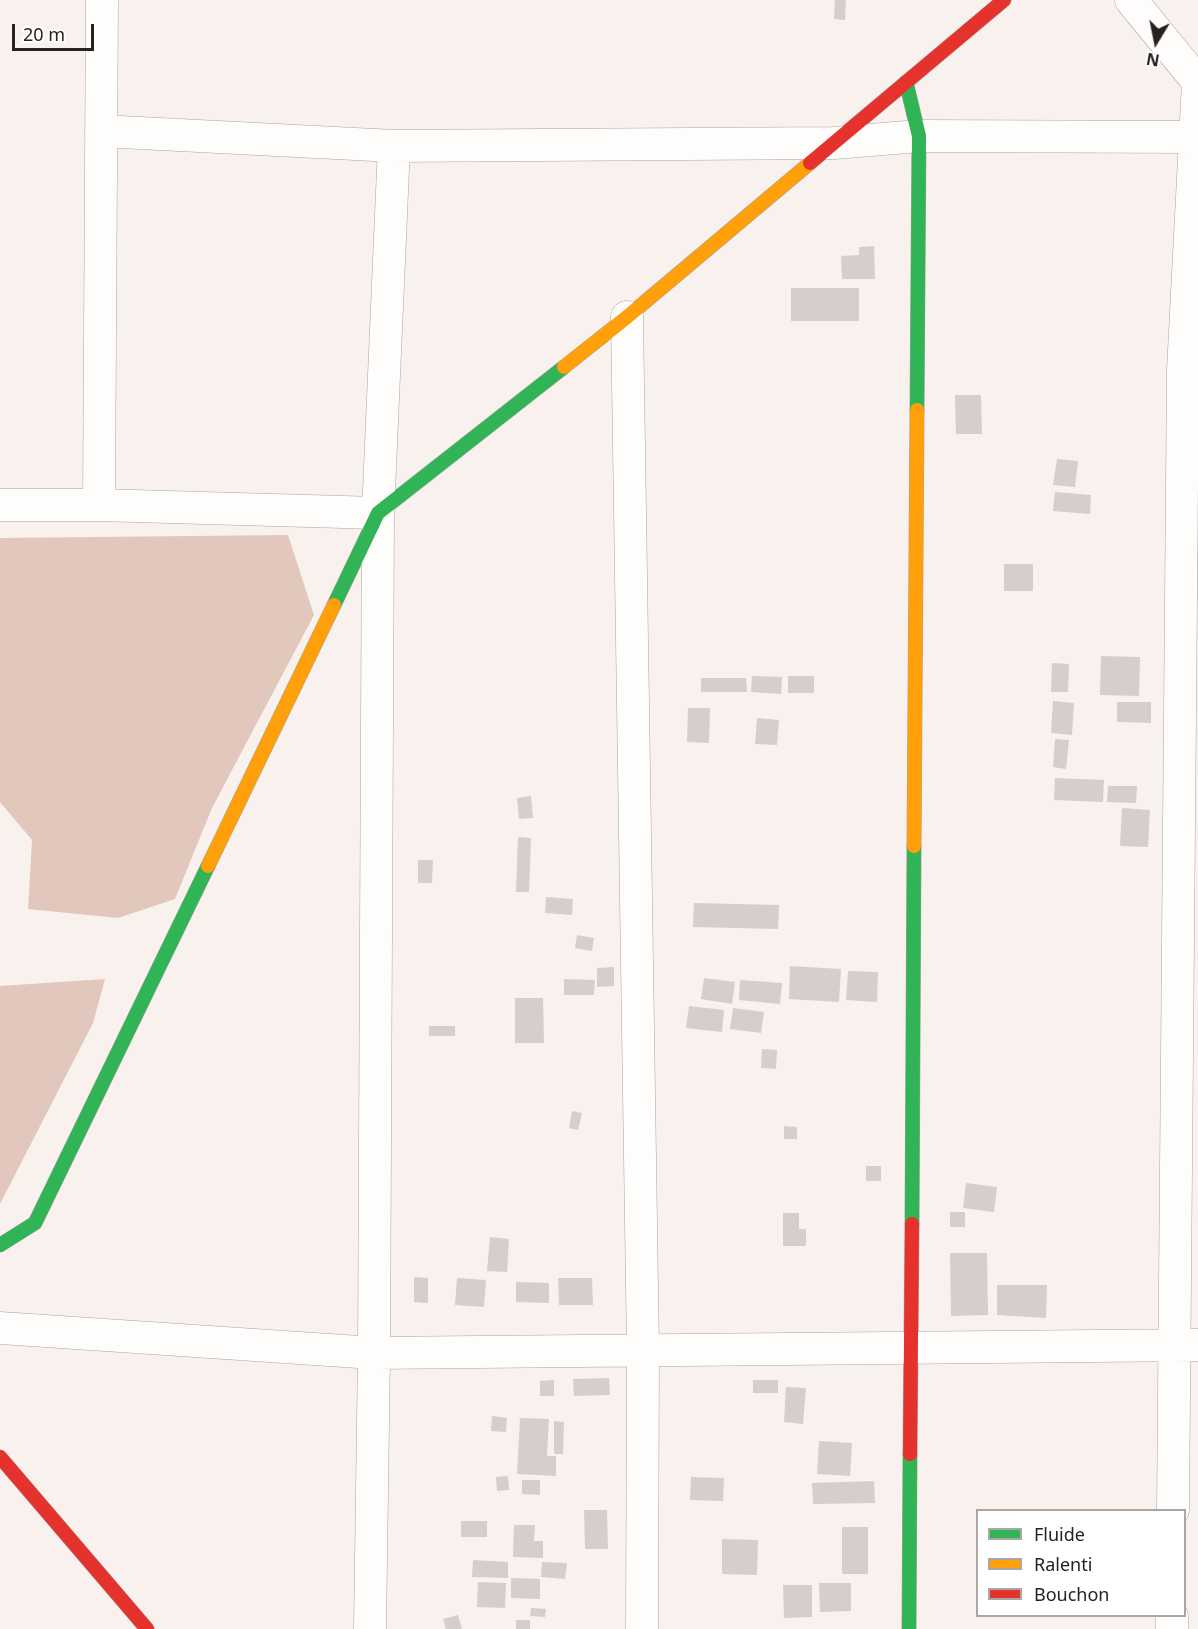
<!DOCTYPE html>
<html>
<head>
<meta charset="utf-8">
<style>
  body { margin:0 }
  #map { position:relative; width:1198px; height:1629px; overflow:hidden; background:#f9f1ed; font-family:"Noto Sans",sans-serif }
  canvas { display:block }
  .legend { position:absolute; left:976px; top:1509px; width:210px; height:108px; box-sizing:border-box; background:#fff; border:2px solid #a9a7a5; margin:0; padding:8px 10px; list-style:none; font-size:18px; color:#27221f }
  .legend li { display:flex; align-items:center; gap:12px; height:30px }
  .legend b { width:30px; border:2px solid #a9a7a5 }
  .north { position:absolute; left:1126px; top:12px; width:60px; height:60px; -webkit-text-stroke:4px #fff; paint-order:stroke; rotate:190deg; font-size:16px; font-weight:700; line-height:24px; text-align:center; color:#27221f }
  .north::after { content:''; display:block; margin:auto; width:21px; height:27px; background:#27221f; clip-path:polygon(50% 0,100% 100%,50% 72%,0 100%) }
  .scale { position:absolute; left:12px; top:24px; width:82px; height:27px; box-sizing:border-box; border:3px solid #27221f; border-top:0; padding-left:8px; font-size:18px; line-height:21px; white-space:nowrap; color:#27221f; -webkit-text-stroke:4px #fff; paint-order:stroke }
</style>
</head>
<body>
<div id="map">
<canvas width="1198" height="1629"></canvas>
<ul class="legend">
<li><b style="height:8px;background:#30b455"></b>Fluide</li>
<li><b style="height:8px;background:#ff9f0a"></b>Ralenti</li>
<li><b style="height:8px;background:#e5322d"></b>Bouchon</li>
</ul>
<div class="north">N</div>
<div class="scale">20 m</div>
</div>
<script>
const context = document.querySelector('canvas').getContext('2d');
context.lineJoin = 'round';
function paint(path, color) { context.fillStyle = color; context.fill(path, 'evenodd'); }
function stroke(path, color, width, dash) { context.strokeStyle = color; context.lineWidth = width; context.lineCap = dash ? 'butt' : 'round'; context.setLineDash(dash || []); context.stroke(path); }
const forest = new Path2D(`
  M 288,535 L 314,615 L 212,808 L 175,899 L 118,918 L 28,909 L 32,840 L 0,802 L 0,538 Z
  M 105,979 L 93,1023 L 0,1204 L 0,986 Z`);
const building = new Path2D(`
  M 835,0 L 846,0 L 845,20 L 834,19 Z
  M 874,246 L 875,279 L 842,279 L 841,256 L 859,255 L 859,247 Z
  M 791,288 L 859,288 L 859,321 L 791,321 Z
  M 955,395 L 981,395 L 982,434 L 956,434 Z
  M 1057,459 L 1078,461 L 1075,487 L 1053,485 Z
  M 1055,492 L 1091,495 L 1090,514 L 1053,511 Z
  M 1004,564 L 1033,564 L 1033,591 L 1004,591 Z
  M 1101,656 L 1140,657 L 1139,696 L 1100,695 Z
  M 1052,663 L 1069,664 L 1068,692 L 1051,692 Z
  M 752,676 L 782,677 L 781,694 L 751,692 Z
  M 788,676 L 814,676 L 814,693 L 788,693 Z
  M 701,678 L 746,678 L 747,692 L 701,692 Z
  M 1053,701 L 1074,703 L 1072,735 L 1051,733 Z
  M 1117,702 L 1151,702 L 1151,723 L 1117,722 Z
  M 688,708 L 710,708 L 709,743 L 687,742 Z
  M 757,718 L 779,720 L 777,745 L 755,744 Z
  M 1055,739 L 1069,740 L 1066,769 L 1053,767 Z
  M 1055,778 L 1104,780 L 1103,802 L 1054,800 Z
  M 1108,786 L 1137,786 L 1136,803 L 1107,802 Z
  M 531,796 L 533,818 L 519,819 L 517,798 Z
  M 1122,808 L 1150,810 L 1148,847 L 1120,846 Z
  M 518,837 L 531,838 L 529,892 L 516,892 Z
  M 418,860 L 433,860 L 432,883 L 418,883 Z
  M 546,897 L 573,899 L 572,915 L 545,913 Z
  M 694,903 L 779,905 L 778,929 L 693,927 Z
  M 577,935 L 594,938 L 592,951 L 575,948 Z
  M 790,966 L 841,969 L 839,1002 L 789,999 Z
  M 614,967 L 614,986 L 597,987 L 597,968 Z
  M 848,971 L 878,972 L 877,1002 L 846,1000 Z
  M 704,978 L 735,982 L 732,1004 L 701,999 Z
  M 564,979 L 595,980 L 594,995 L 564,995 Z
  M 740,980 L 782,983 L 780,1004 L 739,1000 Z
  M 515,998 L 543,998 L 544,1043 L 515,1043 Z
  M 689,1006 L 724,1010 L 722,1032 L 686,1028 Z
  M 733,1008 L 764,1012 L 761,1033 L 730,1029 Z
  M 429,1026 L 455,1026 L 455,1036 L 429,1036 Z
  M 762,1049 L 777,1050 L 776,1069 L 761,1068 Z
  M 572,1111 L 582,1113 L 578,1130 L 569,1128 Z
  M 784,1126 L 797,1127 L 797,1139 L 784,1139 Z
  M 866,1166 L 881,1166 L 881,1181 L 866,1181 Z
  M 966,1183 L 997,1187 L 994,1212 L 963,1208 Z
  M 950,1212 L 965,1212 L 965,1227 L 950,1227 Z
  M 783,1213 L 799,1213 L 799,1229 L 806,1229 L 806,1246 L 783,1246 Z
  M 490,1237 L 509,1239 L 507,1272 L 487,1271 Z
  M 950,1253 L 987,1253 L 988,1315 L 951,1316 Z
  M 414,1277 L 428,1278 L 428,1303 L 414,1302 Z
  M 457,1278 L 486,1280 L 484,1307 L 455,1305 Z
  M 558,1278 L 592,1278 L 593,1305 L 559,1305 Z
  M 516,1282 L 549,1283 L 549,1303 L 516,1302 Z
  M 997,1285 L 1047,1285 L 1046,1318 L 997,1315 Z
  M 609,1378 L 610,1395 L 574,1396 L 573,1379 Z
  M 554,1380 L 554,1396 L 540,1396 L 540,1381 Z
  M 753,1380 L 778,1380 L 778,1393 L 753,1393 Z
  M 786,1387 L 806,1388 L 803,1424 L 784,1422 Z
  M 492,1416 L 507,1418 L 506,1432 L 491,1431 Z
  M 520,1418 L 549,1419 L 547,1456 L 556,1456 L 556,1476 L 517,1474 Z
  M 554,1421 L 564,1422 L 563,1454 L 554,1454 Z
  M 819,1441 L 852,1443 L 850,1476 L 817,1474 Z
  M 508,1476 L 509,1490 L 497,1491 L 496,1477 Z
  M 691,1477 L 724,1478 L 723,1501 L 690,1500 Z
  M 522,1480 L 540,1480 L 540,1495 L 522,1494 Z
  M 874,1481 L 875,1503 L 813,1504 L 812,1483 Z
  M 584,1510 L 607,1510 L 608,1549 L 585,1549 Z
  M 461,1521 L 487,1521 L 487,1537 L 461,1537 Z
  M 514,1525 L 535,1525 L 534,1541 L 543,1541 L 543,1558 L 513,1557 Z
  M 842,1527 L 868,1527 L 868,1574 L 842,1574 Z
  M 722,1539 L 758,1540 L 757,1575 L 722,1574 Z
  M 473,1560 L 508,1562 L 508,1578 L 472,1577 Z
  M 542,1562 L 567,1563 L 565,1579 L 541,1577 Z
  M 511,1578 L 540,1579 L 540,1599 L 511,1598 Z
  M 478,1582 L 506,1583 L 505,1608 L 477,1607 Z
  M 819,1583 L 851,1583 L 851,1611 L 820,1612 Z
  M 783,1585 L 812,1585 L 812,1617 L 784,1618 Z
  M 531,1608 L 546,1609 L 545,1617 L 530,1616 Z
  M 458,1615 L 462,1629 L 446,1629 L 443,1619 Z
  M 516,1620 L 530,1620 L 530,1629 L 516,1629 Z`);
const street = new Path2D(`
  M 1131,0 L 1198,82 L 1183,370 L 1173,1510
  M 101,131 L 394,146 L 834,143 L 919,136 L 1198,137
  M 627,317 L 643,1351 L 642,1629
  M 0,505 L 99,505 L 378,513
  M 99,505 L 102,0
  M 0,1328 L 374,1353 L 1198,1345
  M 370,1629 L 374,1353 L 378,513 L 394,146
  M 1172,1629 L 1172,1616`);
const fast = new Path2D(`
  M 906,82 L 919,136 L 917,410
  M 334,605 L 378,513 L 564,367
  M 912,1224 L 914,846
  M 0,1245 L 35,1223 L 208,866
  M 909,1629 L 910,1454`);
const slow = new Path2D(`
  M 564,367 L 627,317 L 810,163
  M 914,846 L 917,410
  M 208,866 L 334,605`);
const jam = new Path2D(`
  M 810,163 L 1004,0
  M 910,1454 L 912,1224
  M 0,1457 L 147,1629`);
paint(forest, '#e2c8bc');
paint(building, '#d5cecb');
stroke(street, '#aaa5a2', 33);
stroke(fast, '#aaa5a2', 15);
stroke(slow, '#aaa5a2', 15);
stroke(jam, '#aaa5a2', 15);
stroke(street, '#fefdfc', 32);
stroke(fast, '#30b455', 14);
stroke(slow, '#ff9f0a', 14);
stroke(jam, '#e5322d', 14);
</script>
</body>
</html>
